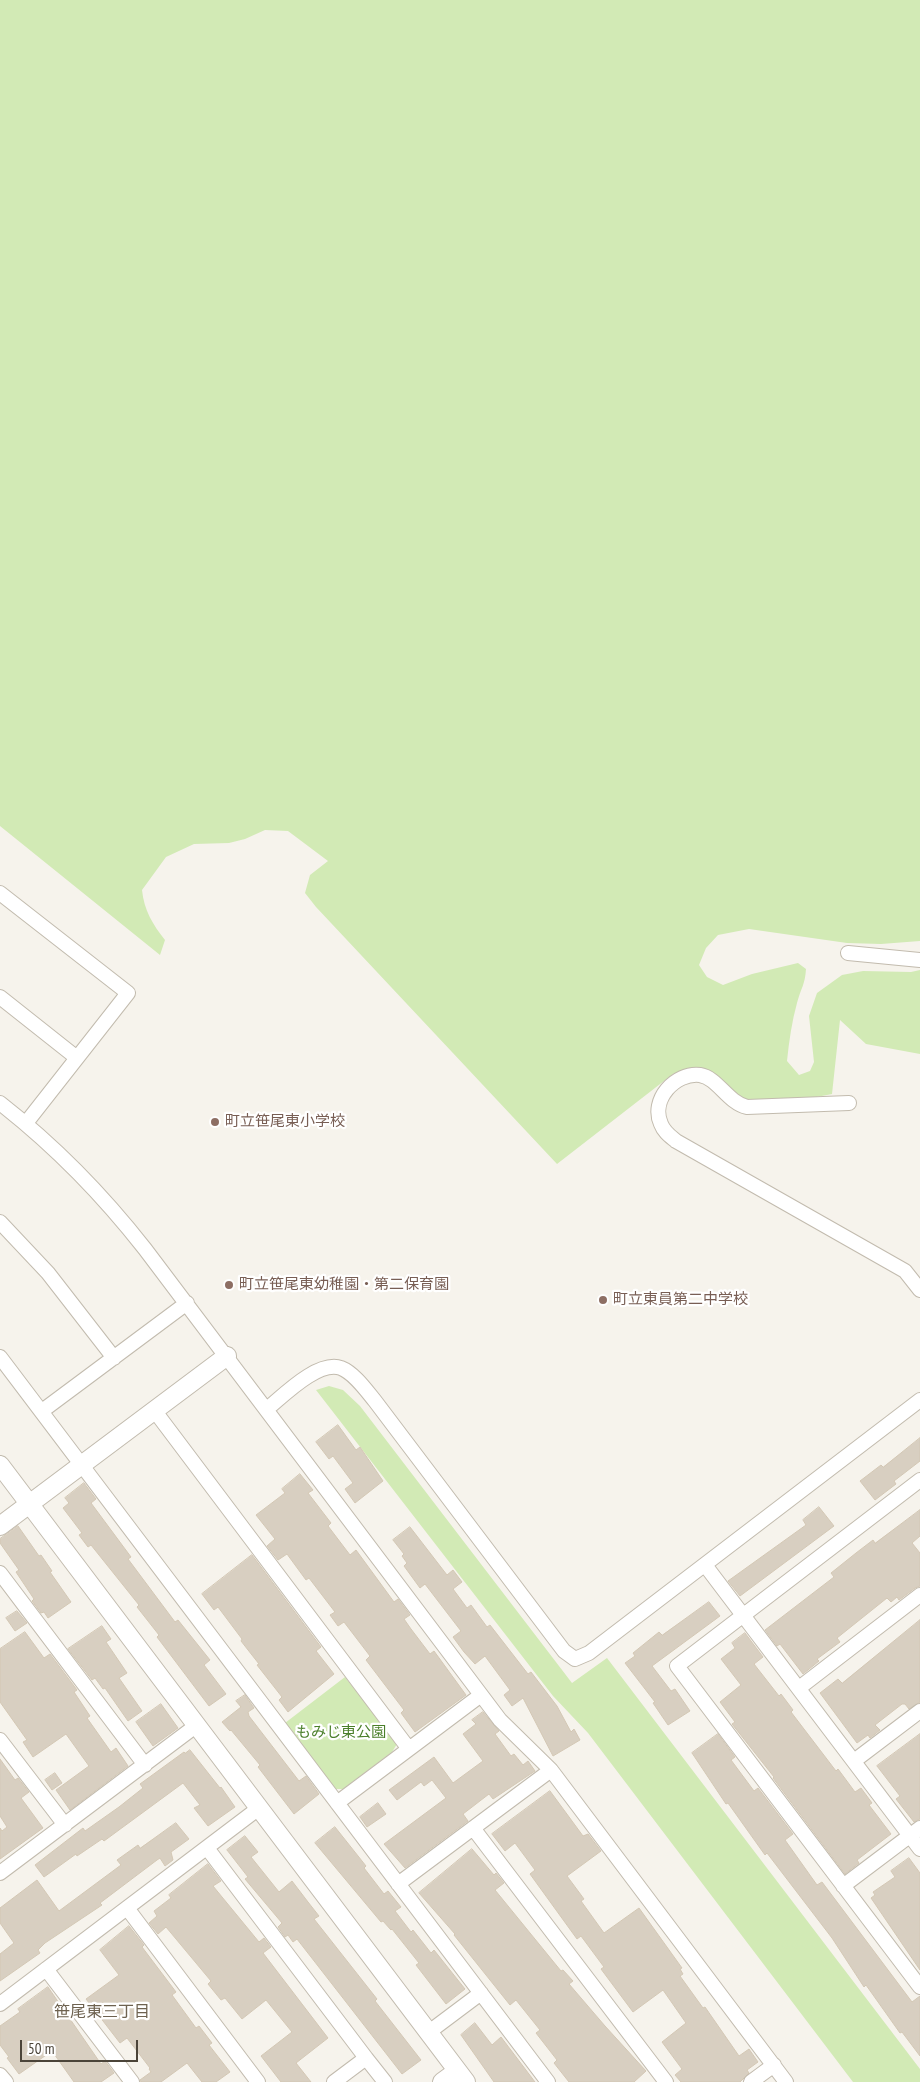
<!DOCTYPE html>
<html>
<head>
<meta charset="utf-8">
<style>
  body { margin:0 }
  #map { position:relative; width:920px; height:2082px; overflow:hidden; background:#f6f3ec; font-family:"PT Sans Narrow",sans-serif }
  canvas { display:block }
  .scale { position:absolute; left:20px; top:2040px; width:118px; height:22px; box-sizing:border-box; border:2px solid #4b4439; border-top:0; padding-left:6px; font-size:15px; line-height:18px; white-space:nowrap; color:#4b4439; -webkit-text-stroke:4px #fff; paint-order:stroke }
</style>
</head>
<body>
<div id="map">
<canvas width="920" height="2082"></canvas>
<div class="scale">50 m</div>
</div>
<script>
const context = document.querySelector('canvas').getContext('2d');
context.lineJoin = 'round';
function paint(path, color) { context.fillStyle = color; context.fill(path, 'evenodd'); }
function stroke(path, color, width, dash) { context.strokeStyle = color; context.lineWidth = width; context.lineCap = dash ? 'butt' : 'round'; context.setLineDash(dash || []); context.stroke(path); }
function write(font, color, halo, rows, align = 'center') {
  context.font = font + ' "PT Sans Narrow","Noto Sans JP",sans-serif'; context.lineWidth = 4.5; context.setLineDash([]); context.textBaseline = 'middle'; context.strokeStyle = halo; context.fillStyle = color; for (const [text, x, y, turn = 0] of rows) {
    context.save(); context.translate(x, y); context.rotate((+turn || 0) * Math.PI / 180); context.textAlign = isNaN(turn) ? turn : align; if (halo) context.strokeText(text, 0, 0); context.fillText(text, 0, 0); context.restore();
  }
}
const green = new Path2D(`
  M 0,0 L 920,0 L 920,941 L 881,944 L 847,943 L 749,929 L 718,935 L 706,948 L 699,965 L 707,977 L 723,985 L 752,974 L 798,963 L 806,969 C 805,985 801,988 797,1003 C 792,1021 789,1041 787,1061 L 799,1075 L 810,1071 L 814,1062 L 809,1016 L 817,993 L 842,975 L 863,971 L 911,972 L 920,970 L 920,1054 L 866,1044 L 840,1020 L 832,1094 C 804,1099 771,1107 743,1100 C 738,1098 735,1093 731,1090 C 709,1069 705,1063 673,1074 L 557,1164 L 316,907 L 305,893 L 310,875 L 328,861 L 288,831 L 265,830 L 245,839 L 229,843 L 194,844 L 166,857 L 142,890 C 144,910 153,925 165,940 L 160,955 L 0,826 Z
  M 329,1386 L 343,1390 L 360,1406 L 572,1683 L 607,1658 L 920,2069 L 920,2082 L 853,2082 L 588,1733 L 553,1696 L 316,1390 Z
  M 345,1677 L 397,1744 L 392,1752 L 343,1789 L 336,1789 L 333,1786 L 285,1723 Z`);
const building = new Path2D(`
  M 338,1425 L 356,1450 L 360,1447 L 383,1481 L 355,1503 L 345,1489 L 353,1483 L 333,1456 L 329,1459 L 316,1442 Z
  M 920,1438 L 920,1461 L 894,1481 L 896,1484 L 875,1500 L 860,1481 L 881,1465 L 883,1467 Z
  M 300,1474 L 313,1490 L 308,1493 L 331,1523 L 328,1526 L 350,1555 L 356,1550 L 394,1602 L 398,1599 L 410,1615 L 404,1619 L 411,1629 L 430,1654 L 434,1651 L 466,1695 L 415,1732 L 401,1713 L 404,1710 L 366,1660 L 370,1656 L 344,1622 L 338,1626 L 330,1615 L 335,1612 L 309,1578 L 306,1580 L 287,1554 L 278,1560 L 267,1546 L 275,1539 L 256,1515 L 285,1493 L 282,1489 Z
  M 84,1483 L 96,1499 L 91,1503 L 131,1557 L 128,1559 L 175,1622 L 178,1620 L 210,1660 L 204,1665 L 226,1694 L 209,1706 L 157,1637 L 159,1635 L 137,1607 L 139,1605 L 91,1545 L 88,1547 L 79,1535 L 82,1533 L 63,1508 L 69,1503 L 65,1498 Z
  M 819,1507 L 834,1526 L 740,1596 L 728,1581 L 806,1525 L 803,1520 Z
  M 920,1510 L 920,1536 L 912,1543 L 920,1553 L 920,1586 L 915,1588 L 899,1600 L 897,1597 L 891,1602 L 887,1598 L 837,1638 L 840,1642 L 817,1659 L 819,1661 L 803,1674 L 780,1644 L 777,1646 L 765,1630 L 834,1577 L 831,1573 L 856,1553 L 873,1540 L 875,1543 Z
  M 18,1526 L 39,1556 L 41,1555 L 52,1571 L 50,1572 L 71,1602 L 48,1618 L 44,1612 L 41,1613 L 32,1601 L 34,1599 L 16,1572 L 19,1570 L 0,1543 L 0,1539 Z
  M 410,1527 L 447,1575 L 453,1570 L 462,1582 L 453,1589 L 467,1608 L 471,1605 L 487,1627 L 490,1625 L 528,1674 L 531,1672 L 557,1706 L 571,1732 L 574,1729 L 580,1740 L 553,1756 L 523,1698 L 512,1706 L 504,1695 L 510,1690 L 485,1656 L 475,1664 L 464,1652 L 453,1637 L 461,1631 L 425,1584 L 420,1588 L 404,1566 L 407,1563 L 402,1556 L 404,1554 L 393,1540 Z
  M 252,1555 L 321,1647 L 316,1651 L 334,1674 L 288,1712 L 279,1700 L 282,1697 L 257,1665 L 259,1664 L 241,1641 L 242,1639 L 218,1607 L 214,1610 L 202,1594 Z
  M 709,1602 L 720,1616 L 652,1666 L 671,1691 L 675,1689 L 690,1711 L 668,1725 L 653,1703 L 655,1702 L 625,1663 L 635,1656 L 633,1653 L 659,1632 L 662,1635 Z
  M 17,1611 L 27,1623 L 15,1631 L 6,1618 Z
  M 920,1620 L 920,1702 L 909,1709 L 905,1704 L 902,1704 L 875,1725 L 880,1730 L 870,1738 L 868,1735 L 857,1743 L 820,1693 L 838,1679 L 842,1683 Z
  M 102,1626 L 111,1639 L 106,1642 L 127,1673 L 119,1678 L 142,1711 L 128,1721 L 105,1688 L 103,1689 L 95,1678 L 92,1680 L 68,1649 Z
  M 25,1632 L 44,1658 L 50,1654 L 77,1690 L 74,1692 L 90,1716 L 87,1718 L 111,1752 L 116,1748 L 128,1766 L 70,1810 L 56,1790 L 89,1766 L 66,1734 L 33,1757 L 23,1742 L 27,1740 L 0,1702 L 0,1649 Z
  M 745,1633 L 763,1657 L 754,1664 L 779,1696 L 781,1694 L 793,1710 L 791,1712 L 836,1771 L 838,1769 L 855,1792 L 861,1788 L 872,1803 L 869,1805 L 891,1834 L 857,1860 L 859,1863 L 845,1874 L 773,1778 L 774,1777 L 732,1724 L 735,1722 L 720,1702 L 741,1685 L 721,1659 L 735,1648 L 732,1643 Z
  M 245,1695 L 254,1708 L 248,1712 L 249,1716 L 299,1781 L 306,1776 L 319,1794 L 294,1814 L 258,1767 L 260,1765 L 231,1730 L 230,1731 L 222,1722 L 241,1707 L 236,1701 Z
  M 161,1704 L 178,1728 L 153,1746 L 136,1722 Z
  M 483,1712 L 499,1731 L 495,1734 L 511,1756 L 514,1754 L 523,1765 L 528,1761 L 535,1771 L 493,1799 L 489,1794 L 463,1814 L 468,1821 L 405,1868 L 384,1844 L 446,1798 L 432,1780 L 424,1786 L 421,1782 L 397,1800 L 389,1790 L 434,1757 L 453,1783 L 483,1761 L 463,1734 L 476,1724 L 472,1720 Z
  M 718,1734 L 735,1757 L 731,1760 L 754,1791 L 758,1788 L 793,1834 L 785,1840 L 817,1885 L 822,1882 L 912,2002 L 920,1996 L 920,2056 L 902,2032 L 900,2033 L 866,1985 L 864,1987 L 832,1938 L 767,1853 L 765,1855 L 728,1803 L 726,1804 L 692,1753 Z
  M 920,1734 L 920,1819 L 914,1822 L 896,1799 L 900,1796 L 877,1766 Z
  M 190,1750 L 220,1788 L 221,1787 L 235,1807 L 208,1826 L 194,1808 L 200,1805 L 183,1783 L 104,1841 L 102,1839 L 77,1856 L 76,1854 L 44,1877 L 35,1865 L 83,1828 L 85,1831 L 119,1807 L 143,1788 L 140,1784 L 184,1752 L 185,1753 Z
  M 0,1759 L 15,1780 L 18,1778 L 29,1792 L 21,1798 L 43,1828 L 0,1859 L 0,1828 L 2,1831 L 7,1827 L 0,1816 Z
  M 55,1773 L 62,1783 L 52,1790 L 45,1780 Z
  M 550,1791 L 583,1836 L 588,1834 L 601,1851 L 567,1876 L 584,1899 L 581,1901 L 604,1933 L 639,1908 L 682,1968 L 680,1969 L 683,1974 L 680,1976 L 703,2008 L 705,2007 L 739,2056 L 749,2049 L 758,2062 L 747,2070 L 749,2073 L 740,2082 L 681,2082 L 675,2075 L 682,2069 L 662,2042 L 686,2023 L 663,1990 L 633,2012 L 601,1969 L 604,1967 L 581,1936 L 577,1939 L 530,1874 L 535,1870 L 515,1843 L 505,1851 L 492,1834 Z
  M 378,1803 L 386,1814 L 367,1827 L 360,1817 Z
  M 176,1823 L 189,1839 L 171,1852 L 173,1860 L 165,1866 L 160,1858 L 157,1860 L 100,1903 L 102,1905 L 45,1943 L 38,1950 L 40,1953 L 0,1981 L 0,1954 L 14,1943 L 0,1923 L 0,1908 L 37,1880 L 59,1911 L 121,1865 L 117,1860 L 138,1845 L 140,1848 Z
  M 335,1827 L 366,1866 L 364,1868 L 384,1894 L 388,1891 L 401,1907 L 395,1911 L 411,1932 L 413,1930 L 431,1953 L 434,1950 L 465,1989 L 446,2004 L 416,1965 L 419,1963 L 392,1929 L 391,1930 L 383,1921 L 381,1922 L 315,1843 Z
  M 245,1836 L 258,1852 L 251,1857 L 279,1892 L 292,1881 L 308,1902 L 319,1916 L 314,1919 L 377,1999 L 375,2001 L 421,2060 L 402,2074 L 297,1939 L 293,1942 L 288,1935 L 285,1937 L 278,1927 L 282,1923 L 245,1879 L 248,1877 L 227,1850 Z
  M 472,1849 L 494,1875 L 496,1873 L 504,1883 L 495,1890 L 561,1971 L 563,1970 L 573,1981 L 569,1984 L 605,2026 L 646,2071 L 634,2082 L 569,2082 L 554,2063 L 557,2060 L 536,2033 L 540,2030 L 516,2000 L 510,2005 L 454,1935 L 455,1934 L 419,1893 Z
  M 909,1858 L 920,1873 L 920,1970 L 871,1898 L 875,1895 L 873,1892 L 895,1877 L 891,1871 Z
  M 208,1864 L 221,1881 L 213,1886 L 259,1942 L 264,1938 L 271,1947 L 263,1953 L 328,2038 L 296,2063 L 311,2082 L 281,2082 L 261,2056 L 292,2032 L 266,2000 L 242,2019 L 225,1998 L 221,2000 L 208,1984 L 211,1981 L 166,1927 L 158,1934 L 149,1923 L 157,1916 L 154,1911 L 171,1898 L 169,1895 Z
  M 129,1926 L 144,1945 L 142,1947 L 176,1992 L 172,1995 L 196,2028 L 199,2026 L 212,2043 L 209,2045 L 230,2072 L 216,2082 L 202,2082 L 187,2063 L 161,2082 L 141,2082 L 140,2080 L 151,2072 L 149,2069 L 150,2068 L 127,2038 L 120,2043 L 86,1999 L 119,1975 L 100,1950 Z
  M 48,1987 L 101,2064 L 105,2061 L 114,2073 L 101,2082 L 74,2082 L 52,2051 L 19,2074 L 7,2058 L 9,2057 L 0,2045 L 0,2026 L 20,2012 L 18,2009 Z
  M 475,2023 L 492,2045 L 501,2037 L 535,2082 L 494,2082 L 461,2035 Z`);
const minor = new Path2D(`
  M 0,893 L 128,993 L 26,1123
  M 848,953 L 920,960
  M 0,997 L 77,1058
  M 0,1103 C 55,1146 102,1194 145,1249 L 500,1720 L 551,1770 L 786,2082
  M 849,1103 L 747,1107 C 727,1102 718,1078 700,1075 C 675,1072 650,1100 661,1124 C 664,1132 670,1136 676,1141 L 905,1271 L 920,1290
  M 0,1222 L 48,1273 L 114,1358
  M 0,1357 L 548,2082
  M 267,1409 C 283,1396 318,1360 341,1368 C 354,1373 366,1390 375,1401 L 564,1651 L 575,1659 L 589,1653 L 920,1400
  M 154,1410 L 409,1749
  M 42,1411 L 187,1303
  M 920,1480 L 677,1666 L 920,1987
  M 705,1565 L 920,1849
  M 0,1573 L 145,1765
  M 799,1688 L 920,1595
  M 0,1740 L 65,1825
  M 854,1761 L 920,1711
  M 337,1803 L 481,1695
  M 473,1828 L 666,2082
  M 207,1848 L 366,2058
  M 0,1873 L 197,1725
  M 398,1884 L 551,1770
  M 843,1886 L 920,1828
  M 127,1908 L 258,2082
  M 46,1969 L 132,2082
  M 0,2004 L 259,1808
  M 429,2032 L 481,1993
  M 0,2075 L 6,2082
  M 334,2082 L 366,2058 L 385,2082
  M 751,2082 L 774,2065`);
const tertiary = new Path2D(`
  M 0,1465 L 466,2082
  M 0,1526 L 227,1356
  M 442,2082 L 457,2071`);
const markers = [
  [215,1122,5,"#8d6e63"],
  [229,1285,5,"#8d6e63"],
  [603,1300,5,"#8d6e63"]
];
const educationNames = [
  ["町立笹尾東小学校",225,1122],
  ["町立笹尾東幼稚園・第二保育園",239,1285],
  ["町立東員第二中学校",613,1300]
];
const parkNames = [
  ["もみじ東公園",341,1733]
];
const neighbourhoodNames = [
  ["笹尾東三丁目",102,2012]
];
paint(green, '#d2eab5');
paint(building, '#d8cfc1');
stroke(building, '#d3c7b4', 1);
stroke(minor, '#c2bbae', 16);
stroke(tertiary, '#c2bbae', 20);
stroke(minor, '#fff', 14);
stroke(tertiary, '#fff', 18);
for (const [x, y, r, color] of markers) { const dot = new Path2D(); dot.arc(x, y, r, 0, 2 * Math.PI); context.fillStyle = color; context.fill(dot); stroke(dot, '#fff', 2); }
write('15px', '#785e54', '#fff', educationNames, 'left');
write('15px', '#4a7f2a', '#fff', parkNames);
write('16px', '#6e6250', '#fff', neighbourhoodNames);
</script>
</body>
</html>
